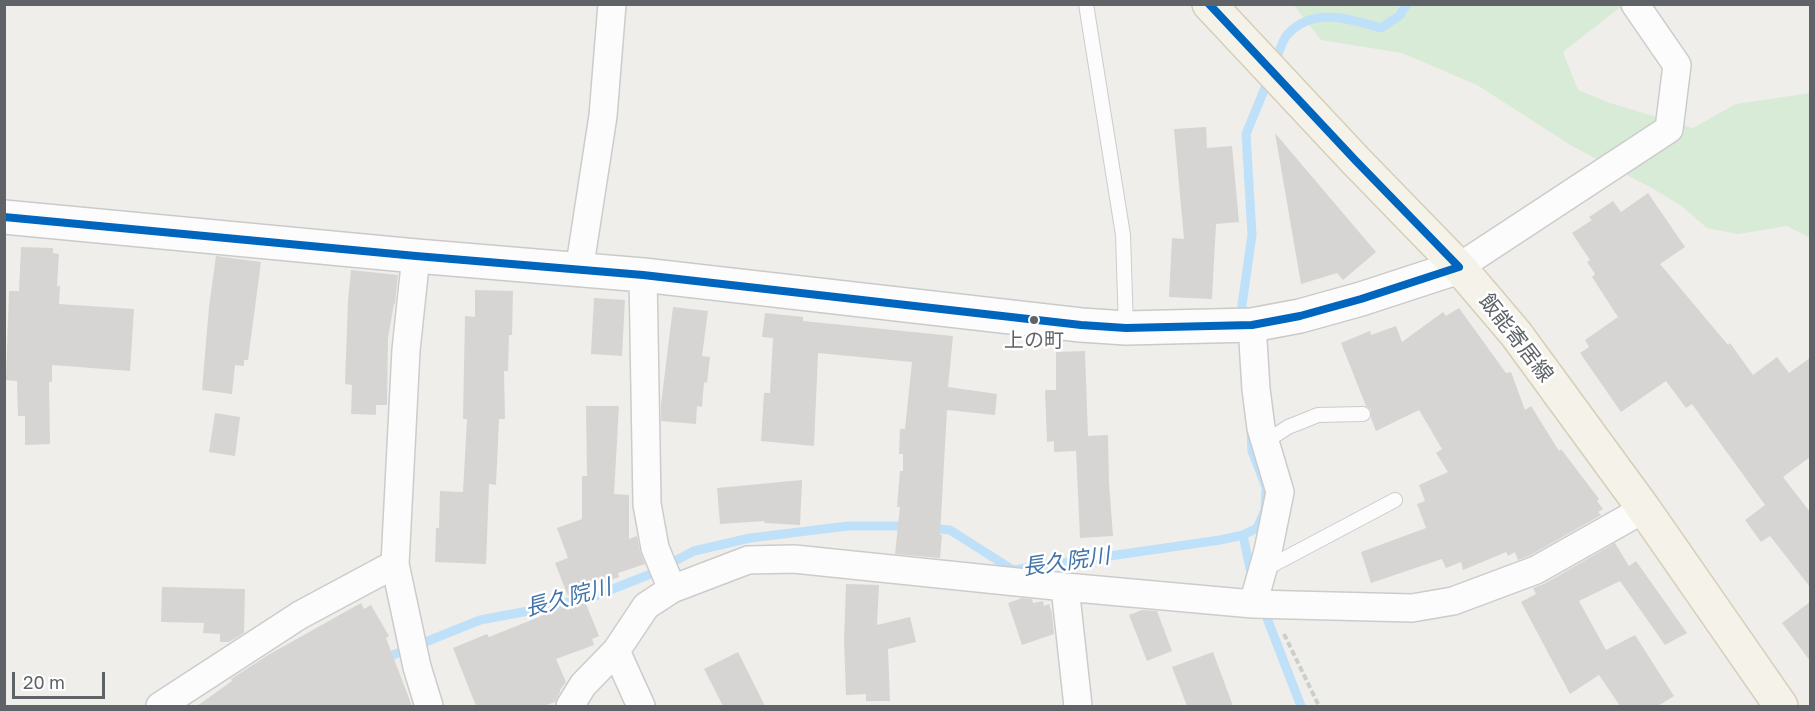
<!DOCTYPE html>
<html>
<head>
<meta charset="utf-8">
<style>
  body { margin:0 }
  #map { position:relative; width:1815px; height:711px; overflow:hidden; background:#efeeea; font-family:"Golos Text",sans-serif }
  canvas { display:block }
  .frame { position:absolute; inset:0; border:6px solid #5f6368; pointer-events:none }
  .scale { position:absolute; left:12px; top:672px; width:93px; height:27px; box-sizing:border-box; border:3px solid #5f6368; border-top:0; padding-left:8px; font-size:18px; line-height:21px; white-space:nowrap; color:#5f6368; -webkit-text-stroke:4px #fff; paint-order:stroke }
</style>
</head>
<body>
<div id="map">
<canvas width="1815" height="711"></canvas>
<div class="frame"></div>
<div class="scale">20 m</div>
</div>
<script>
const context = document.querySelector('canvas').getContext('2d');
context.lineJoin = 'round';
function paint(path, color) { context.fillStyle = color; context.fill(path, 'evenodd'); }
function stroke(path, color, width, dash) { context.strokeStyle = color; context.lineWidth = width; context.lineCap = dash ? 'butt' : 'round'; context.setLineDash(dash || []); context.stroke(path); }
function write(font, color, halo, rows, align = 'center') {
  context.font = font + ' "Golos Text","Noto Sans JP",sans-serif'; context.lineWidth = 5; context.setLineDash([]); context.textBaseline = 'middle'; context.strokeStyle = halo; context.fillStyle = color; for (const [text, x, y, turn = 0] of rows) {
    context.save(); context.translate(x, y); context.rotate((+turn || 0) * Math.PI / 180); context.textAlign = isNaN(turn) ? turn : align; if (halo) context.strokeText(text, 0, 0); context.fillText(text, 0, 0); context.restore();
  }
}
const green = new Path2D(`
  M 1293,4 L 1621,5 L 1619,8 L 1563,52 L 1578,90 L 1610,103 L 1693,128 L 1736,104 L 1810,93 L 1810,238 L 1787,226 L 1738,234 L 1707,228 L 1680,205 L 1650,187 L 1572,146 L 1477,85 L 1402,53 L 1321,40 Z`);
const stream = new Path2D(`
  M 1274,66 C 1278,56 1281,42 1287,35 C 1312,6 1351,19 1381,28 L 1399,16 L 1407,4
  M 1242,320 L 1242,305 L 1252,235 L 1246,134 L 1269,78
  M 928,528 L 950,530 L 1013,570 L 1220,540 L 1243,535 L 1257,528 L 1265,510 L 1266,487 L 1252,451 L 1251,432
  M 1243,535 L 1252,578
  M 1263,608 L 1301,706
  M 383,659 L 480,620 L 539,609 L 595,596 L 648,575 L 694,551 L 750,538 L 848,526 L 908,526`);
const building = new Path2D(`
  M 1206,127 L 1207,148 L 1232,146 L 1239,222 L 1216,224 L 1212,299 L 1169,297 L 1172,238 L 1184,239 L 1174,129 Z
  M 1275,133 L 1376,252 L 1343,280 L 1337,273 L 1301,284 Z
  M 1648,193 L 1685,247 L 1660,264 L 1728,345 L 1730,343 L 1753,375 L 1777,357 L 1789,373 L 1810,358 L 1810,457 L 1783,477 L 1810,512 L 1810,587 L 1770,536 L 1761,542 L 1745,520 L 1765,505 L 1692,404 L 1686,408 L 1666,381 L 1621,412 L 1580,353 L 1589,347 L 1585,340 L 1618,317 L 1592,277 L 1595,274 L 1587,262 L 1590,260 L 1572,233 L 1592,220 L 1589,217 L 1613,201 L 1621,212 Z
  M 21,247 L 53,248 L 53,253 L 59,254 L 57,286 L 60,286 L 59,304 L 134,309 L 130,371 L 52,365 L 52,382 L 49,382 L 50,444 L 25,445 L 25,416 L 18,416 L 17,381 L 6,380 L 9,291 L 19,291 Z
  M 216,256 L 261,262 L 248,360 L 244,360 L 244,366 L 235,365 L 232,394 L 202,390 L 209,307 Z
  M 351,270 L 398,275 L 395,304 L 394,304 L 388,338 L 387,405 L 376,405 L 376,415 L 351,414 L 352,385 L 345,384 L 348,301 Z
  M 475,290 L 513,291 L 512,335 L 509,335 L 508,371 L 504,371 L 505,419 L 499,419 L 496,485 L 489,484 L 486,564 L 435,562 L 436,528 L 439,528 L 440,491 L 463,492 L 467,419 L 463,419 L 465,316 L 475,317 Z
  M 594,298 L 625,300 L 622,356 L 591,354 Z
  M 673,307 L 708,311 L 702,356 L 710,357 L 707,383 L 704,382 L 702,407 L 697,406 L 696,424 L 661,421 L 661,404 Z
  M 1459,308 L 1506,373 L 1511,372 L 1525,410 L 1531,406 L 1559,451 L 1561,449 L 1599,499 L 1597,501 L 1603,509 L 1598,512 L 1601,515 L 1529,556 L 1518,560 L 1515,552 L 1508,556 L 1506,552 L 1463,570 L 1461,562 L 1446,568 L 1442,559 L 1371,583 L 1361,552 L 1426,528 L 1417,504 L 1425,501 L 1419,485 L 1448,472 L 1436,453 L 1442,449 L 1419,410 L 1376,431 L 1371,418 L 1371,410 L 1366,406 L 1341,343 L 1370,331 L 1371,335 L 1396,326 L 1402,342 L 1443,312 L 1446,316 Z
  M 765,313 L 803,317 L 803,321 L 953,336 L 948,387 L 997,394 L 995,415 L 947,410 L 940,535 L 942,535 L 940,558 L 895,554 L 900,507 L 897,507 L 900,471 L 903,471 L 903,454 L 899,454 L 900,429 L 905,429 L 912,362 L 818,353 L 814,446 L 761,441 L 764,393 L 770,393 L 773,338 L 762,337 Z
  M 1085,351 L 1088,436 L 1108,435 L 1109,483 L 1113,536 L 1080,538 L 1076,451 L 1054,452 L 1054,441 L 1047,442 L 1045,390 L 1056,390 L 1056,352 Z
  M 586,406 L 619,406 L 614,494 L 629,495 L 629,539 L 637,536 L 640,551 L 645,564 L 618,573 L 619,577 L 568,596 L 555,563 L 568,558 L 557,528 L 582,519 L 582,476 L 587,476 Z
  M 215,413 L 240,417 L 235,456 L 209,452 Z
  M 802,480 L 800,525 L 764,523 L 765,521 L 720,524 L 717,488 Z
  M 1615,543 L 1629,566 L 1636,561 L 1687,633 L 1665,645 L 1620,581 L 1579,601 L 1606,650 L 1635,635 L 1674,696 L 1658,706 L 1620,706 L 1599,675 L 1570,694 L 1521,602 L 1536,594 L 1533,588 L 1544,584 Z
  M 846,584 L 879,585 L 877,625 L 910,617 L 916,642 L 888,649 L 890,701 L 866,701 L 866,694 L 846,695 L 844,641 Z
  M 162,587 L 245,589 L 244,633 L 229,642 L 220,642 L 220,634 L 203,633 L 204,623 L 161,622 Z
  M 1022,598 L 1032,599 L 1033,603 L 1043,601 L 1044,606 L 1049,604 L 1052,613 L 1054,634 L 1022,645 L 1008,603 Z
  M 584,599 L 599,636 L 592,639 L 594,645 L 556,659 L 566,682 L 560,690 L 560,692 L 555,702 L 544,706 L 476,706 L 453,648 L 487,634 L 489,637 Z
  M 1810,602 L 1810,661 L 1782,623 Z
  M 361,603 L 364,609 L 371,605 L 389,636 L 386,638 L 412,706 L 197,706 L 232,681 L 231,679 L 268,655 Z
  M 1142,610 L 1157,611 L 1172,651 L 1147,661 L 1129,615 Z
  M 738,652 L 765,706 L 723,706 L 704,669 Z
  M 1213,652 L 1233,706 L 1187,706 L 1172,667 Z`);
const path = new Path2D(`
  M 1284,634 L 1319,706`);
const lane = new Path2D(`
  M 1086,4 L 1123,235 L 1126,328
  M 1265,442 L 1288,427 L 1318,415 L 1363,414
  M 1265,569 L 1395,500`);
const street = new Path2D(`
  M 416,256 L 406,350 L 395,564 L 417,667 L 429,706
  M 1459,267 L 1669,129 L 1677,65 L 1635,4
  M 579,271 L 603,116 L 612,4
  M 643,275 L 647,504 L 655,548 L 672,589
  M 1252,325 L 1256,389 L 1261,428 L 1280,492 L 1268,551 L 1253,604
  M 1065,587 L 1078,706
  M 616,651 L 641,706
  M 160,706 L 300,615 L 395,564
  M 570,706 L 583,685 L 616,651 L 646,606 L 672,589 L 748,560 L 794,559 L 1065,587 L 1253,604 L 1412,608 L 1453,601 L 1536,570 L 1644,509`);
const secondary = new Path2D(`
  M 4,217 L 416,256 L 643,275 L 1081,325 L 1126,328 L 1252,325 L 1300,316 L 1361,299 L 1459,267`);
const primary = new Path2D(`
  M 1209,4 L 1356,161 L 1459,267 L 1516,334 L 1644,509 L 1781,706`);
const bus1 = new Path2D(`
  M 4,217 L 416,256 L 643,275 L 1081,325 L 1126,328 L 1252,325 L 1300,316 L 1361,299 L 1459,267 L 1356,161 L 1209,4`);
const markers = [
  [1034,320,5,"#5f6368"]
];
const busNames = [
  ["上の町",1034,341]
];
const streetNames = [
  ["飯能寄居線",1516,338,52]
];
const waterNames = [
  ["長久院川",1066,562,-8],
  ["長久院川",568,598,-15]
];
paint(green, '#d8ebd6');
stroke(stream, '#bfe0f9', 9);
paint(building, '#d6d5d3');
stroke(lane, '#cbcccc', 16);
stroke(street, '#cbcccc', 30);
stroke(secondary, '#cacacb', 36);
stroke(primary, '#d7ceb8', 36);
stroke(path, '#cacfcc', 4, [6, 3]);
stroke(lane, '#fdfcfc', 14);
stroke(street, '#fdfcfc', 27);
stroke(secondary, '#fdfcfc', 33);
stroke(primary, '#f4f2e9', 33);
stroke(bus1, '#0065bd', 8);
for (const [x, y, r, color] of markers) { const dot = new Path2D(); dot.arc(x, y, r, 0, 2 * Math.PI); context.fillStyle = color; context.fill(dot); stroke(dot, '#fff', 2); }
write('20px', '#5f6368', '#fff', busNames);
write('21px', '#5f6368', '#fff', streetNames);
write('italic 22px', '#4174aa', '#fff', waterNames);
</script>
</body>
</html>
